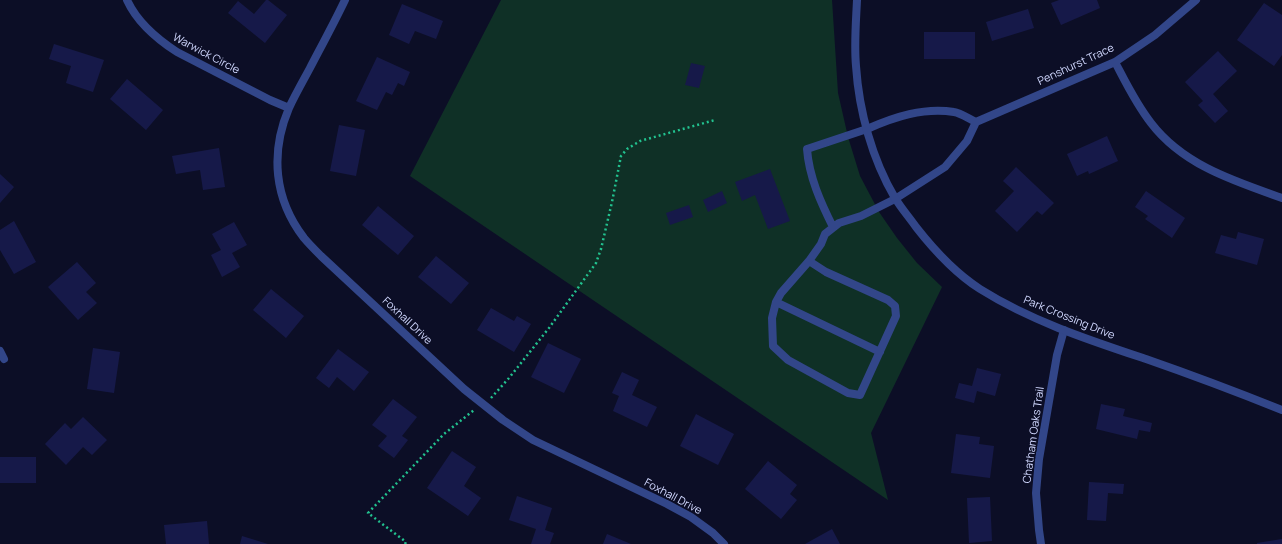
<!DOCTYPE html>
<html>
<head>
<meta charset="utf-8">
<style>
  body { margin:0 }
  canvas { display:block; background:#0c0e26 }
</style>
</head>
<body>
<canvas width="1282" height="544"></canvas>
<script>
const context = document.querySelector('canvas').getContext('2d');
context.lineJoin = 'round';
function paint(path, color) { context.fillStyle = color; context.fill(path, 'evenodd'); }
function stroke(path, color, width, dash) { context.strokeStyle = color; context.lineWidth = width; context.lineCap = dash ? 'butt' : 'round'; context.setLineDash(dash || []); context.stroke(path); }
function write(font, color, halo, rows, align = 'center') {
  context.font = font + ' Manrope,sans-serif'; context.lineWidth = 3; context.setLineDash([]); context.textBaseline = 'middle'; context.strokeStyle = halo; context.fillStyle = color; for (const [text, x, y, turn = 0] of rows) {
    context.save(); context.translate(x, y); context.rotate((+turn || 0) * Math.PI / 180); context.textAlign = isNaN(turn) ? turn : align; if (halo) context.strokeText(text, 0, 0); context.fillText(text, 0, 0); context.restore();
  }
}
const green = new Path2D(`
  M 501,0 L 832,0 L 838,93 L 848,137 L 860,176 L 879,212 L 897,238 L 917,263 L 942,287 L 871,433 L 888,500 L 410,176 Z`);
const building = new Path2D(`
  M 266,0 L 268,0 L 287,15 L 265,43 L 228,13 L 238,1 L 254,14 Z
  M 1059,0 L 1097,0 L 1100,8 L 1061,25 L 1051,3 Z
  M 1264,3 L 1282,15 L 1282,55 L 1274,66 L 1237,40 Z
  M 402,4 L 443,21 L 436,39 L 415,31 L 409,44 L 389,35 Z
  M 1028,9 L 1034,28 L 992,41 L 986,22 Z
  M 924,32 L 975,32 L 975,59 L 924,59 Z
  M 54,44 L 104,60 L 93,92 L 66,83 L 71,66 L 49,59 Z
  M 1218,51 L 1237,71 L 1213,94 L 1228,111 L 1215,123 L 1198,105 L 1203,101 L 1185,82 Z
  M 377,57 L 410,72 L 404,86 L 398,83 L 392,95 L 386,92 L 377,110 L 356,101 Z
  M 691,63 L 705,66 L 699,88 L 685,85 Z
  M 127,79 L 163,110 L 146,130 L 110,99 Z
  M 339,125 L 365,130 L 356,176 L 330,171 Z
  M 1107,136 L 1118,161 L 1089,174 L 1088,171 L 1077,176 L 1067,154 Z
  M 219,148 L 225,187 L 203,190 L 200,170 L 176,174 L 172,156 Z
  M 1016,167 L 1054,203 L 1042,215 L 1037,211 L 1017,232 L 995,211 L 1014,191 L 1003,181 Z
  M 770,169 L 790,221 L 768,229 L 755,195 L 742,201 L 735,182 Z
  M 0,174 L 14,187 L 0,203 Z
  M 722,191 L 727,203 L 708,212 L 703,200 Z
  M 1146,191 L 1185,218 L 1172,238 L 1145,219 L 1148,216 L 1135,207 Z
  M 689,205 L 693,217 L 670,225 L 666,213 Z
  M 378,206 L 414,236 L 398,255 L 362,225 Z
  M 14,221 L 36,262 L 14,274 L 0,250 L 0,230 Z
  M 234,222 L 247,245 L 232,253 L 240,267 L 222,277 L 211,255 L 221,250 L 212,234 Z
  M 1238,232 L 1264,239 L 1257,265 L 1215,253 L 1221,235 L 1236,239 Z
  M 436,256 L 469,283 L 451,304 L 418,277 Z
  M 77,262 L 96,283 L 86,292 L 97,303 L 78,320 L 48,287 Z
  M 271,289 L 304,316 L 286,338 L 253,310 Z
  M 491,308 L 514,321 L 517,316 L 531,324 L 514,352 L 477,330 Z
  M 548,343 L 581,359 L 564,393 L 531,377 Z
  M 93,348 L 120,352 L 114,393 L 87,389 Z
  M 338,349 L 369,372 L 354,391 L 337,377 L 329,388 L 316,378 Z
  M 977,368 L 1001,374 L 995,396 L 977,391 L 974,403 L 955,398 L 959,383 L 972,386 Z
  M 622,372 L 639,380 L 632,395 L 657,407 L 647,427 L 613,411 L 619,396 L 612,393 Z
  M 393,399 L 417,417 L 402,436 L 408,440 L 394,458 L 378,446 L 387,436 L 372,425 Z
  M 1101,404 L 1125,409 L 1123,416 L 1152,423 L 1150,432 L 1139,430 L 1137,439 L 1096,429 Z
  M 696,414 L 734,434 L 718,465 L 680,446 Z
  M 83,417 L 107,440 L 92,455 L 83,447 L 66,465 L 45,444 L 65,423 L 71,429 Z
  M 956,434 L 980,437 L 979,444 L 994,446 L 990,478 L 951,473 Z
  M 452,451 L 476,467 L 464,486 L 481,498 L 468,516 L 427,488 Z
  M 0,457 L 36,457 L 36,483 L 0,483 Z
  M 768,461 L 797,485 L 790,494 L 797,500 L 781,519 L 745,489 Z
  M 1089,482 L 1124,484 L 1123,494 L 1108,493 L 1106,521 L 1087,520 Z
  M 517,496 L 552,508 L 545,530 L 554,533 L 550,544 L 531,544 L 536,529 L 509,520 Z
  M 990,497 L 992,541 L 969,543 L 967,498 Z
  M 207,521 L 209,544 L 166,544 L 164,525 Z
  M 832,529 L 840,544 L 805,544 Z
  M 607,534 L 631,544 L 603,544 Z
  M 242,536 L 268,544 L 240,544 Z
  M 1282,539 L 1282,544 L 1257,544 L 1257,543 Z`);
const path = new Path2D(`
  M 491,398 L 509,378 L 549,328 L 596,263 L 601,249 L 612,202 L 621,156 L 627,149 L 640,141 L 715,120
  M 405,544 L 406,542 L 368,513 L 444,434 L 474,410`);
const service = new Path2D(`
  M 833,227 C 821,203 809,177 807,149 L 867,129
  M 809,261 L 781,293 L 776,302 L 880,352
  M 776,302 L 772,318 L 773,346 L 788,360 L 848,393 L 860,395 L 896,316 L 895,306 L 888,300 L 826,272 L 809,261 L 821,244 L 825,234 L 839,223 L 861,216 L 895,199`);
const minor = new Path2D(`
  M 127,0 C 137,22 157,39 177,52 L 270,100 L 289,108
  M 345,0 C 334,23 322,45 310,68 C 303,81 295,95 289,108 C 270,153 274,199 304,238 C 309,244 315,250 321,256 L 464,389 L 503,420 L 533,440 L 667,504 L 691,517 L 713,533 L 724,544
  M 1115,62 C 1126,83 1136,104 1151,123 C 1183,165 1234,181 1282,198
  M 867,129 C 894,117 924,107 954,112 C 961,113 969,119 976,122
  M 895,199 L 945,167 L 967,141 L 976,122 L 1115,62 L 1155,35 L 1196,0
  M 0,351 L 4,359
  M 1041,544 L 1039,530 L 1036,493 L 1039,459 L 1057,355 L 1064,330`);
const tertiary = new Path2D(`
  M 857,0 C 856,22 854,44 856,66 C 859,111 872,159 895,198 C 901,208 909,217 916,227 C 934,250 955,273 980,289 C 1031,321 1089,340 1146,359 C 1192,375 1237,392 1282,410`);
const streetNames = [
  ["Warwick Circle",206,54,28],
  ["Penshurst Trace",1076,65,-25],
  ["Park Crossing Drive",1069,318,22],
  ["Foxhall Drive",407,321,43],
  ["Chatham Oaks Trail",1034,435,-82],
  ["Foxhall Drive",673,497,28]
];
paint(green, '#0f3026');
paint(building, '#161949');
stroke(path, '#22c28f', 2.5, [2, 3]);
stroke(service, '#324689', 8);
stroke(minor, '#324689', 8);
stroke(tertiary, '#324689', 8);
write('11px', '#d1d8ff', '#0c0e26', streetNames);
</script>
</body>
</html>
